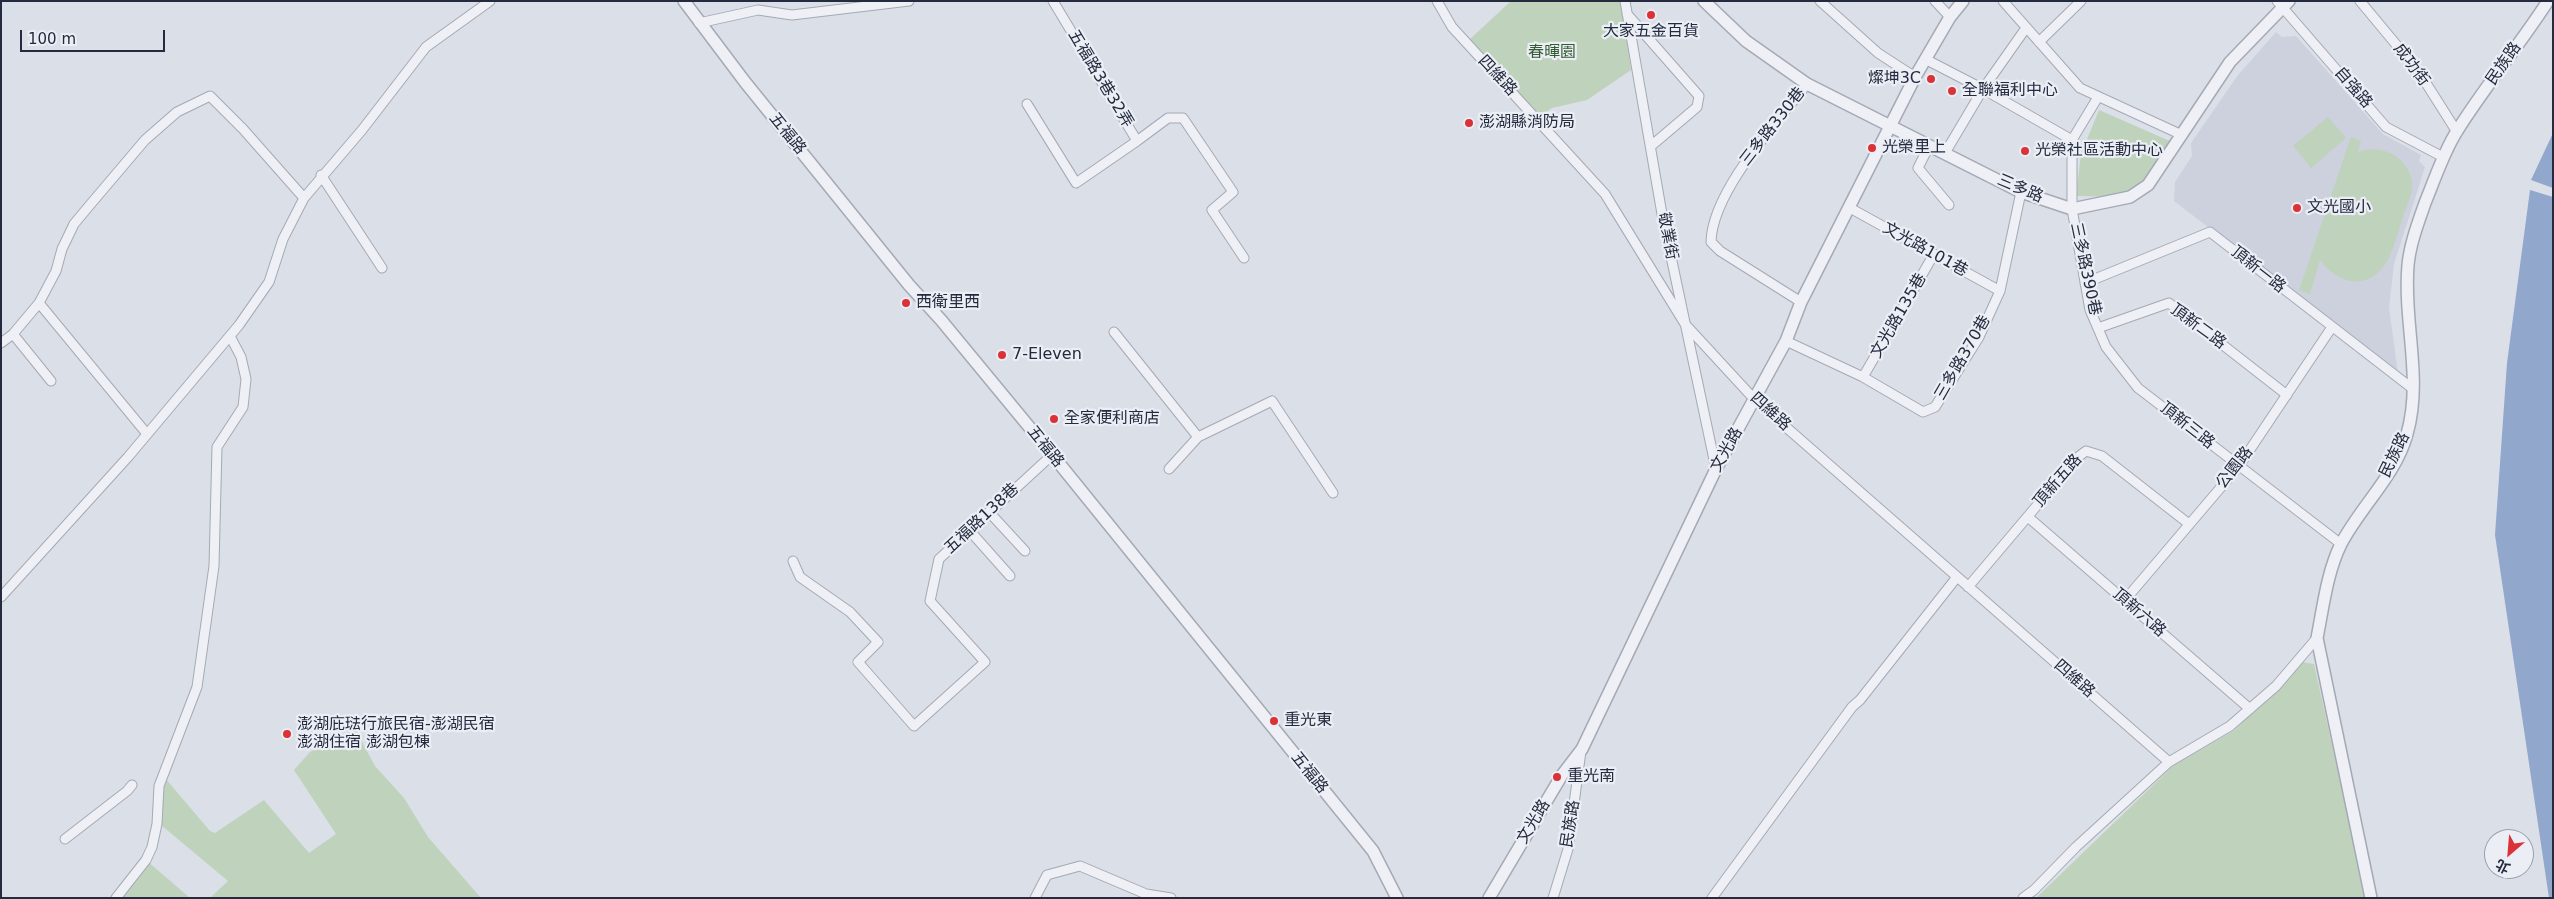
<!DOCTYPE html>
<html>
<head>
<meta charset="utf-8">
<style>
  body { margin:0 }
  #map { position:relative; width:2554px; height:899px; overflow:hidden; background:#dbdfe7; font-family:"DejaVu Sans","Noto Sans TC",sans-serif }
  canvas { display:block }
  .frame { position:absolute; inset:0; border:2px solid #242b3f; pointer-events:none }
  .north { position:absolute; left:2484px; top:829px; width:50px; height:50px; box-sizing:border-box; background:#ebeef5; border:1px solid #9ba0ac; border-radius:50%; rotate:207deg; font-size:14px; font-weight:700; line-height:20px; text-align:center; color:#242b3f }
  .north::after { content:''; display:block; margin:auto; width:18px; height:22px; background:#db3238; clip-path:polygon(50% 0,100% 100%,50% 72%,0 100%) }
  .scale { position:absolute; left:20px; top:30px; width:145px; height:22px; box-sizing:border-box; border:2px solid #242b3f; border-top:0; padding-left:6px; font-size:15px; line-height:18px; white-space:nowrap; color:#242b3f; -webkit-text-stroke:4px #ebeef5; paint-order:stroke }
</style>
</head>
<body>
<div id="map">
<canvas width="2554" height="899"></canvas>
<div class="frame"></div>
<div class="north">北</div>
<div class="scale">100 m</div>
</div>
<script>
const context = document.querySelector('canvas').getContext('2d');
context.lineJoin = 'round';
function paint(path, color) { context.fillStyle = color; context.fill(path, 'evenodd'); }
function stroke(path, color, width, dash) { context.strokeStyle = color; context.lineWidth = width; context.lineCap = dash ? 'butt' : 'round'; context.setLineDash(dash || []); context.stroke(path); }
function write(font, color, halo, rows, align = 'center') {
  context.font = font + ' "DejaVu Sans","Noto Sans TC",sans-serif'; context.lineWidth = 4.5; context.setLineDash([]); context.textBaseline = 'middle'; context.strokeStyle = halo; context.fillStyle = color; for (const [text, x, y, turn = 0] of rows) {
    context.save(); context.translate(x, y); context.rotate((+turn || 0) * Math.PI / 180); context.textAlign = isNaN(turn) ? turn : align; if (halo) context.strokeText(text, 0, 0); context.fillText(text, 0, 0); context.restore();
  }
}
const built = new Path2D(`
  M 2276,32 L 2282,37 L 2296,36 L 2383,134 L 2421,155 L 2419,161 L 2425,167 L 2394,264 L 2389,308 L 2398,373 L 2174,201 L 2175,182 L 2192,156 L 2191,143 L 2238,75 Z`);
const green = new Path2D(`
  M 1511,1 L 1621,1 L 1631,70 L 1587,100 L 1552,108 L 1539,117 L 1469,40 Z
  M 2099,110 L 2172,142 L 2147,180 L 2120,197 L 2076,196 L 2081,154 Z
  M 2328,117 L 2346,138 L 2311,168 L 2293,146 Z
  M 2351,137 L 2361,141 L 2358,152 C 2381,143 2409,157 2412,183 C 2413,195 2405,209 2402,220 C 2397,235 2393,254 2384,266 C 2364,292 2336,282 2320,260 L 2310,294 L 2299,290 Z
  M 2301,662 L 2314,664 L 2366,898 L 2036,898 L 2174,765 L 2235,730 Z
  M 355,729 L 375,766 L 404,798 L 428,837 L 481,898 L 210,898 L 228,881 L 161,825 L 165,778 L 210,831 L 215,833 L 264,800 L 309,853 L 336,834 L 294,770 L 310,752 Z
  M 146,860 L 190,898 L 116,898 Z`);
const water = new Path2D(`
  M 2553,133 L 2553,188 L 2531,180 Z
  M 2530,190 L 2553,197 L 2553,898 L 2549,898 L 2495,535 L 2507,363 Z`);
const minor = new Path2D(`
  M 1053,1 L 1137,141 L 1168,118 L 1183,118 L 1233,192 L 1212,210 L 1244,258
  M 1437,1 L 1452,27 L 1605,194 L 1685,324 L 1755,400 L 2169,762
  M 1625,1 L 1662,214 L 1716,469
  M 1820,1 L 1878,53 L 1915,77
  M 1935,1 L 1950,17
  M 2003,1 L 2080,88 L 2182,135
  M 2277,1 L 2386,127 L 2443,157
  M 2360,1 L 2419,72 L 2457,132
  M 1627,14 L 1699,96 L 1697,107 L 1651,146
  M 699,23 L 758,10 L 792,15 L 909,1
  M 2039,42 L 2081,1
  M 1927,60 L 1983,89 L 2072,140
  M 2098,97 L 2072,140 L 2072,209 L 2090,310 L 2106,347 L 2138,388 L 2341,544
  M 1027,104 L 1076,183 L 1137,141
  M 1929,146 L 1918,168 L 1949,205
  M 1945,153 L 1983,89 L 2026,28
  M 321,175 L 382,268
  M 1850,208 L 2000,291
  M 2085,283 L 2210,232 L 2413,389
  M 1801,302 L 1720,251 L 1711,242 C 1712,192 1776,123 1807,84
  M 39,303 L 147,434
  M 2098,328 L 2169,303 L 2287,395
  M 1114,332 L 1198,437
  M 13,334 L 51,381
  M 1786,341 L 1863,377 L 1923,412 L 1935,407 L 1979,337 L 2000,291 L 2021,192
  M 1,343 L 13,334 L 39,303 L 56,271 L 62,249 L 74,224 L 89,206 L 145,140 L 177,112 L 210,96 L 243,129 L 304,198
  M 1863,377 L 1934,254
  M 1169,469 L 1198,437 L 1272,401 L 1333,493
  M 989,512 L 1025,551
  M 2028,517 L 2250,709
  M 970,531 L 1010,576
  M 793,561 L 800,577 L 850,612 L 878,642 L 858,662 L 914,726 L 985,662 L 930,601 L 939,559 L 1052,455
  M 1968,587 L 2078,457 L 2086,451 L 2102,456 L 2189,524
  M 1,597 L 128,457 L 239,325 L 269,282 L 283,239 L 304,198 L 362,130 L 426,47 L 490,1
  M 2125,600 L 2239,466 L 2332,327
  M 65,839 L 127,791 L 132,785
  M 116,898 L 146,860 L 152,847 L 157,824 L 159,786 L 197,687 L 214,566 L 217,447 L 243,407 L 246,379 L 241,357 L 230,336
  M 1035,898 L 1047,875 L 1080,866 L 1146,894 L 1171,898
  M 1553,898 L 1568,849 L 1581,751
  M 1712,898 L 1852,707 L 1860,700 L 1957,577
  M 2023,898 L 2034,890 L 2076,847 L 2169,762 L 2230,726 L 2276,686 L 2317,638`);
const tertiary = new Path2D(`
  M 684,1 L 745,82 L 909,285 L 941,320 L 1054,457 L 1373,851 L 1397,898
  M 1704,1 L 1746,41 L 1807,84 L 2021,192 L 2072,209 L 2130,197 L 2148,185 L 2230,62 L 2289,1
  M 1489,898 L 1562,775 L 1582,749 L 1716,469 L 1786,341 L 1801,302 L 1915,77 L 1950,17 L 1963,1
  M 2371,898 L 2317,638 C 2323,608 2327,572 2341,544 C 2361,506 2396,475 2407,434 C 2423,378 2403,322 2408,265 C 2410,244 2418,223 2425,203 C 2435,179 2443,153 2457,131 C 2485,86 2519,46 2548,1`);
const markers = [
  [1651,15,5,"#db3238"],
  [1931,79,5,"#db3238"],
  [1952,91,5,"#db3238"],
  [1469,123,5,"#db3238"],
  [1872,148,5,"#db3238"],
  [2025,151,5,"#db3238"],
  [2297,208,5,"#db3238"],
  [906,303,5,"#db3238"],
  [1002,355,5,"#db3238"],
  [1054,419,5,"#db3238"],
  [1274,721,5,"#db3238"],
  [287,734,5,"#db3238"],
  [1557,777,5,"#db3238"]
];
const poiNames = [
  ["大家五金百貨",1651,32,"center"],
  ["燦坤3C",1921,79,"right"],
  ["全聯福利中心",1962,91],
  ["澎湖縣消防局",1479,123],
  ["光榮里上",1882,148],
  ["光榮社區活動中心",2035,151],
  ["文光國小",2307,208],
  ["西衛里西",916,303],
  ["7-Eleven",1012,355],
  ["全家便利商店",1064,419],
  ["重光東",1284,721],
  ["澎湖庇琺行旅民宿-澎湖民宿",297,725],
  ["澎湖住宿 澎湖包棟",297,743],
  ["重光南",1567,777]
];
const parkNames = [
  ["春暉園",1552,53]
];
const streetNames = [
  ["民族路",2504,64,-55],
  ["成功街",2411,65,53],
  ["四維路",1497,76,47],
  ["五福路3巷32弄",1100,79,59],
  ["自強路",2353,88,49],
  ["三多路330巷",1773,127,-52],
  ["五福路",787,134,51],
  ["三多路",2020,189,23],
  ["敬業街",1667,236,79],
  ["文光路101巷",1925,250,29],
  ["三多路390巷",2085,269,78],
  ["頂新一路",2258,270,38],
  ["文光路135巷",1899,316,-60],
  ["頂新二路",2198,327,36],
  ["三多路370巷",1963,358,-60],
  ["四維路",1770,412,42],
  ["頂新三路",2187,426,38],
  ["五福路",1045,447,51],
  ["文光路",1727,450,-61],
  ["民族路",2395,455,-64],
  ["公園路",2235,468,-52],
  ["頂新五路",2058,481,-49],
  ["五福路138巷",982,519,-43],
  ["頂新六路",2139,613,41],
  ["四維路",2074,679,41],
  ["五福路",1309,773,51],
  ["文光路",1534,822,-59],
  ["民族路",1571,824,-81]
];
paint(built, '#cdd1dd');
paint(green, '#bfd2bc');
paint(water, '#92a7cc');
stroke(minor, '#a4a9b5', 11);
stroke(tertiary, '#a4a9b5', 14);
stroke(minor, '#eef0f5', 9);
stroke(tertiary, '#eef0f5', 11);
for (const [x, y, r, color] of markers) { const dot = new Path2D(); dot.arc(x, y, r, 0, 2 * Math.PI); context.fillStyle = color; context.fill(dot); stroke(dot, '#ebeef5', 2); }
write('16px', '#242b3f', '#ebeef5', poiNames, 'left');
write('16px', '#335c30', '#ebeef5', parkNames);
write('16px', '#242b3f', '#ebeef5', streetNames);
</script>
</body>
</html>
